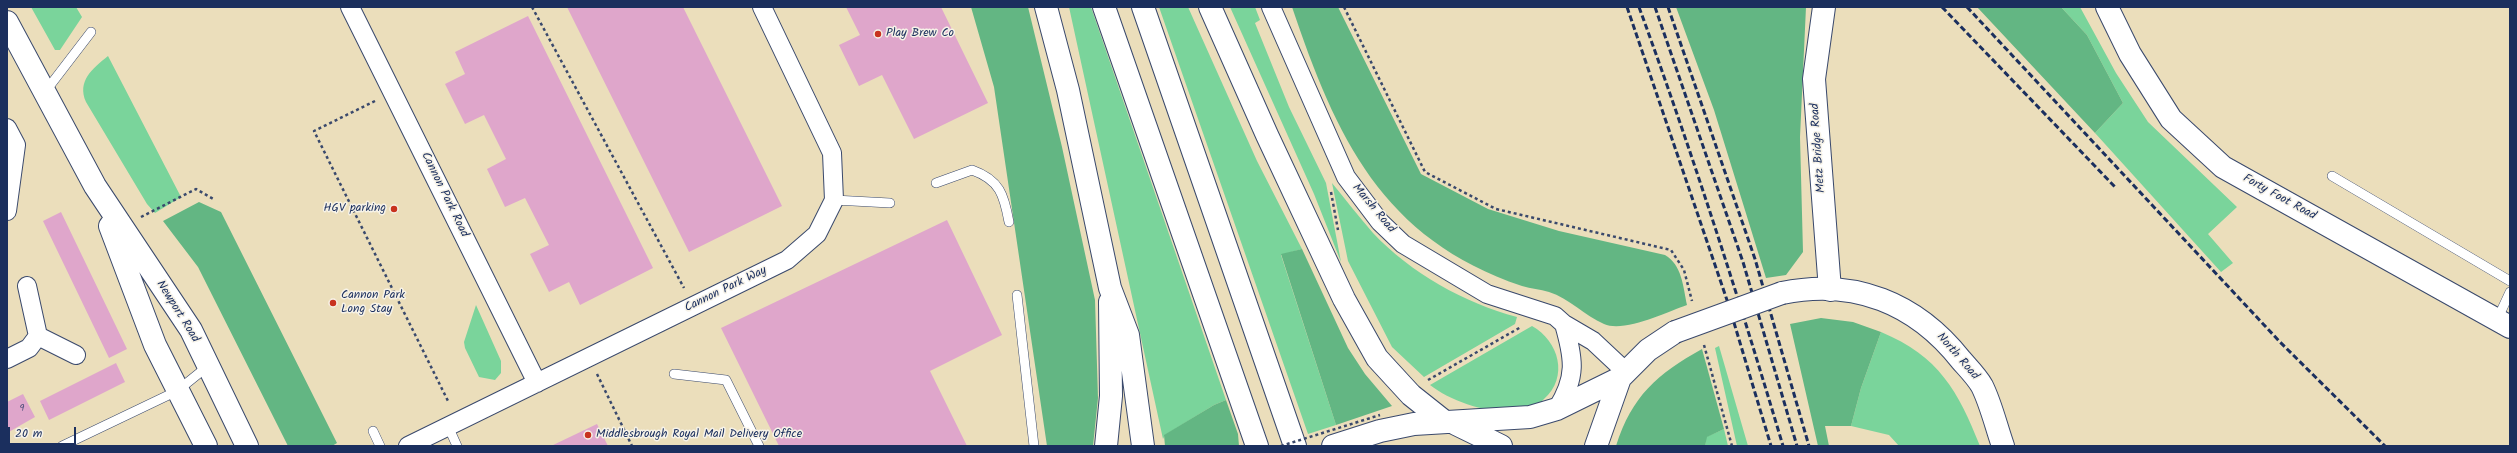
<!DOCTYPE html>
<html>
<head>
<meta charset="utf-8">
<style>
  body { margin:0 }
  #map { position:relative; width:2517px; height:453px; overflow:hidden; background:#ebdebb; font-family:Kalam,sans-serif }
  canvas { display:block }
  .frame { position:absolute; inset:0; border:8px solid #1b2f5e; pointer-events:none }
  .scale { position:absolute; left:8px; top:427px; width:68px; height:18px; box-sizing:border-box; border:2px solid #1b2f5e; border-top:0; padding-left:5px; font-size:12px; line-height:14px; white-space:nowrap; color:#1b2f5e; -webkit-text-stroke:3px #f7f3e8; paint-order:stroke }
</style>
</head>
<body>
<div id="map">
<canvas width="2517" height="453"></canvas>
<div class="frame"></div>
<div class="scale">20 m</div>
</div>
<script>
const context = document.querySelector('canvas').getContext('2d');
context.lineJoin = 'round';
function paint(path, color) { context.fillStyle = color; context.fill(path, 'evenodd'); }
function stroke(path, color, width, dash) { context.strokeStyle = color; context.lineWidth = width; context.lineCap = dash ? 'butt' : 'round'; context.setLineDash(dash || []); context.stroke(path); }
function write(font, color, halo, rows, align = 'center') {
  context.font = font + ' Kalam,sans-serif'; context.lineWidth = 3; context.setLineDash([]); context.textBaseline = 'middle'; context.strokeStyle = halo; context.fillStyle = color; for (const [text, x, y, turn = 0] of rows) {
    context.save(); context.translate(x, y); context.rotate((+turn || 0) * Math.PI / 180); context.textAlign = isNaN(turn) ? turn : align; if (halo) context.strokeText(text, 0, 0); context.fillText(text, 0, 0); context.restore();
  }
}
const green = new Path2D(`
  M 31,7 L 76,7 L 82,17 L 60,50 L 55,50 Z
  M 1069,7 L 1091,7 L 1226,400 L 1214,405 L 1165,435 L 1163,439 Z
  M 1159,7 L 1188,7 L 1257,161 L 1302,249 L 1281,255 L 1336,425 L 1308,434 Z
  M 1230,7 L 1255,7 L 1260,20 L 1255,23 L 1289,107 L 1326,183 L 1341,262 L 1314,194 Z
  M 2061,7 L 2080,7 L 2116,73 L 2148,122 L 2237,207 L 2208,234 L 2233,263 L 2221,272 L 2095,133 L 2123,103 L 2087,35 Z
  M 108,56 L 181,197 L 155,213 L 147,204 L 86,102 C 77,81 92,69 108,56 Z
  M 1332,183 C 1346,200 1359,217 1373,233 C 1411,273 1464,303 1517,317 L 1515,324 L 1424,377 L 1392,347 L 1348,261 Z
  M 476,305 L 501,361 L 501,373 L 495,380 L 479,377 L 465,348 L 464,342 Z
  M 1532,326 C 1559,341 1569,377 1544,399 C 1540,403 1534,408 1529,410 C 1499,417 1454,404 1430,385 Z
  M 1881,332 C 1939,356 1958,391 1980,446 L 1899,446 L 1889,435 L 1851,426 L 1861,388 Z
  M 1719,346 L 1748,446 L 1737,446 L 1715,348 Z
  M 1724,429 L 1728,446 L 1705,446 L 1706,437 Z`);
const forest = new Path2D(`
  M 971,7 L 1028,7 L 1062,147 L 1095,300 L 1098,398 L 1093,446 L 1047,446 L 994,87 Z
  M 1292,7 L 1338,7 L 1421,174 L 1488,209 L 1559,231 L 1665,255 C 1682,265 1683,286 1687,305 C 1667,312 1624,333 1604,324 C 1585,316 1569,298 1549,292 C 1540,289 1531,289 1522,286 C 1382,239 1336,137 1292,7 Z
  M 1676,7 L 1806,7 L 1800,137 L 1803,252 L 1786,275 L 1766,278 L 1714,110 Z
  M 1977,7 L 2061,7 L 2087,35 L 2123,103 L 2095,133 Z
  M 199,202 L 221,212 L 337,443 L 332,446 L 288,446 L 198,267 L 163,221 Z
  M 1302,249 L 1348,348 L 1365,374 L 1392,406 L 1336,425 L 1281,254 Z
  M 1821,318 L 1853,322 L 1881,332 L 1861,388 L 1851,426 L 1825,426 L 1829,446 L 1818,446 L 1790,324 Z
  M 1702,349 L 1724,429 L 1707,437 L 1705,446 L 1616,446 C 1632,396 1657,374 1702,349 Z
  M 1226,400 L 1238,434 L 1239,446 L 1165,446 L 1164,435 L 1214,405 Z`);
const building = new Path2D(`
  M 567,7 L 683,7 L 782,206 L 689,252 Z
  M 846,7 L 941,7 L 988,103 L 914,139 L 882,75 L 859,86 L 839,45 L 860,35 Z
  M 528,16 L 653,268 L 580,305 L 569,282 L 549,292 L 530,254 L 549,245 L 525,198 L 505,207 L 487,169 L 506,159 L 484,115 L 465,124 L 445,84 L 465,74 L 455,52 Z
  M 61,212 L 127,349 L 109,358 L 43,221 Z
  M 947,220 L 1002,335 L 930,371 L 967,446 L 779,446 L 721,328 Z
  M 116,363 L 125,382 L 49,420 L 40,401 Z
  M 23,394 L 35,417 L 7,433 L 7,402 Z
  M 597,424 L 608,446 L 551,446 Z`);
const path = new Path2D(`
  M 532,7 L 684,288
  M 1344,7 L 1425,172 L 1496,209 L 1671,250 L 1684,270 L 1692,301
  M 375,101 L 314,131 L 449,403
  M 1331,192 L 1338,230
  M 141,217 L 196,189 L 215,200
  M 1704,345 L 1732,446
  M 597,374 L 632,446
  M 1428,380 L 1521,327`);
const service = new Path2D(`
  M 45,92 L 91,32
  M 2332,176 L 2510,281
  M 936,183 L 972,170 C 1000,180 1004,195 1009,222
  M 834,200 L 890,203
  M 1017,295 L 1034,446
  M 2497,320 L 2510,292
  M 674,374 L 726,380 L 759,446
  M 448,426 L 457,446
  M 373,431 L 380,446
  M 62,446 L 177,391 L 208,366`);
const minor = new Path2D(`
  M 350,7 L 537,383
  M 1271,7 L 1346,177 L 1380,222 L 1403,244 L 1487,294 L 1555,316 L 1564,324 L 1593,341 L 1625,371
  M 7,128 L 16,145 L 7,211
  M 27,286 L 38,336 L 76,355
  M 7,359 L 29,348 L 38,336
  M 1557,409 C 1577,377 1574,359 1564,324
  M 408,446 L 787,260 L 817,234 L 834,200 L 832,153 L 762,7`);
const tertiary = new Path2D(`
  M 1824,7 L 1814,79 L 1830,290
  M 2107,7 L 2130,54 L 2171,119 L 2223,167 L 2510,327`);
const secondary = new Path2D(`
  M 7,22 L 95,186 L 191,330 L 247,446
  M 110,226 L 155,345 L 206,446`);
const primary = new Path2D(`
  M 1782,293 C 1854,278 1916,303 1961,360 C 1968,368 1977,377 1982,386 C 1991,404 1996,426 2003,446
  M 1456,424 L 1501,446
  M 1333,446 L 1380,431 L 1414,424 L 1530,417 L 1557,409 L 1620,378
  M 1596,446 L 1620,378 L 1648,350 L 1675,332`);
const trunk = new Path2D(`
  M 1046,7 L 1068,90 L 1110,288 L 1128,335 L 1143,446
  M 1104,7 L 1257,446
  M 1143,7 L 1295,446
  M 1210,7 L 1267,135 L 1344,299 L 1377,358 L 1411,395 L 1445,422
  M 1106,446 L 1111,396 L 1110,302`);
const rail = new Path2D(`
  M 1627,7 L 1729,306 L 1771,446
  M 1639,7 C 1692,152 1739,298 1783,446
  M 1655,7 L 1743,262 L 1797,446
  M 1668,7 L 1755,259 L 1809,446
  M 1942,7 L 2116,188
  M 1967,7 L 2280,342 L 2385,446`);
const pathBridge = new Path2D(`
  M 1281,446 L 1380,415`);
const primaryBridge = new Path2D(`
  M 1675,332 L 1782,293`);
const markers = [
  [878,34,4,"#c8321e"],
  [394,209,4,"#c8321e"],
  [333,303,4,"#c8321e"],
  [588,435,4,"#c8321e"]
];
const numberNames = [
  ["9",22,409]
];
const poiNames = [
  ["Play Brew Co",886,34],
  ["HGV parking",386,209,"right"],
  ["Cannon Park",341,296],
  ["Long Stay",341,310],
  ["Middlesbrough Royal Mail Delivery Office",596,435]
];
const streetNames = [
  ["Metz Bridge Road",1819,148,-94],
  ["Cannon Park Road",444,195,64],
  ["Forty Foot Road",2279,198,29],
  ["Marsh Road",1373,209,50],
  ["Cannon Park Way",726,290,-26],
  ["Newport Road",177,312,58],
  ["North Road",1957,357,49]
];
paint(green, '#7ad49b');
paint(forest, '#63b683');
paint(building, '#dfa6cb');
stroke(service, '#3a496c', 10);
stroke(minor, '#3a496c', 20);
stroke(tertiary, '#3a496c', 24);
stroke(secondary, '#3a496c', 24);
stroke(primary, '#3a496c', 24);
stroke(trunk, '#3a496c', 24);
stroke(path, '#3a496c', 2.5, [3, 3]);
stroke(service, '#fff', 9);
stroke(minor, '#fff', 18);
stroke(tertiary, '#fff', 22);
stroke(secondary, '#fff', 22);
stroke(primary, '#fff', 22);
stroke(trunk, '#fff', 22);
stroke(rail, '#1b2f5e', 3, [6, 3]);
stroke(primaryBridge, '#3a496c', 24, []);
stroke(pathBridge, '#3a496c', 2.5, [3, 3]);
stroke(primaryBridge, '#fff', 22);
for (const [x, y, r, color] of markers) { const dot = new Path2D(); dot.arc(x, y, r, 0, 2 * Math.PI); context.fillStyle = color; context.fill(dot); stroke(dot, '#f7f3e8', 1.5); }
write('10px', '#4c4d79', null, numberNames);
write('12px', '#1b2f5e', '#f7f3e8', poiNames, 'left');
write('12px', '#1b2f5e', '#f7f3e8', streetNames);
</script>
</body>
</html>
